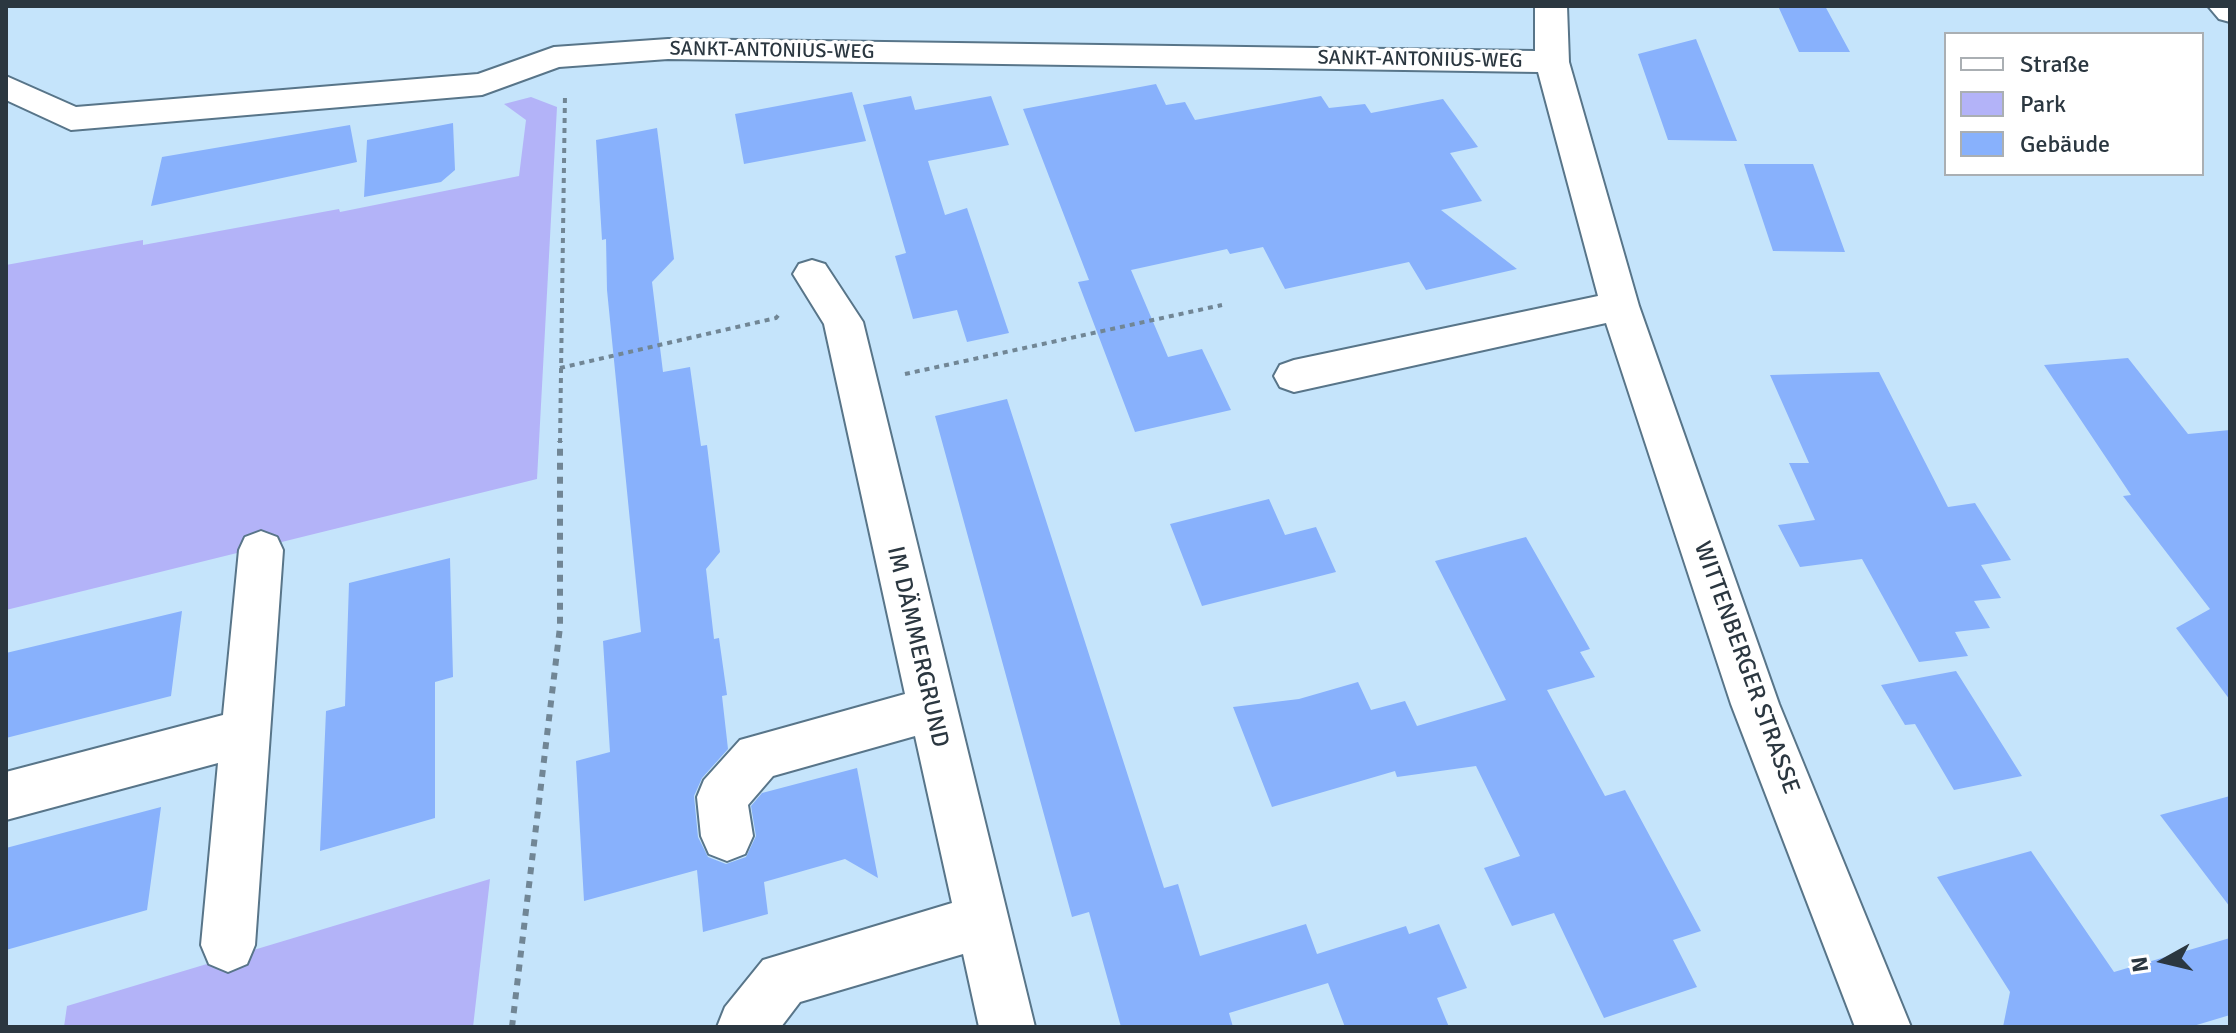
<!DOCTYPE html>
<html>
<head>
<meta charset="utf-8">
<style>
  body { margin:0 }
  #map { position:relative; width:2236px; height:1033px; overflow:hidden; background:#c5e4fb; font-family:Signika,sans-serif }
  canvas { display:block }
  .frame { position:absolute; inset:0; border:8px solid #2b3740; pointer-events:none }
  .legend { position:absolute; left:1944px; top:32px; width:260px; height:144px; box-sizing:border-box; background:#fff; border:2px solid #aaafb3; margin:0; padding:10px 14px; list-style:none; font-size:24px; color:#2b3740 }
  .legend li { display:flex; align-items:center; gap:16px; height:40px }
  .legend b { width:40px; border:2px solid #aaafb3 }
  .north { position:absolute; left:2124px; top:921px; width:80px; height:80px; -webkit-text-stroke:6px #fff; paint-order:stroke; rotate:262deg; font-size:22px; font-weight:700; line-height:32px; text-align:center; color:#2b3740 }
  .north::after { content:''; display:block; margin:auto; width:28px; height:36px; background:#2b3740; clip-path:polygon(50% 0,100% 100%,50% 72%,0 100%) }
</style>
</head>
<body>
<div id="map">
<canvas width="2236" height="1033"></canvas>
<div class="frame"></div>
<ul class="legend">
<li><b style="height:10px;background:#fff"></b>Straße</li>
<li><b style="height:22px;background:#b3b3f8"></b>Park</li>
<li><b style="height:22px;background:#88b1fc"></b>Gebäude</li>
</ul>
<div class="north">N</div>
</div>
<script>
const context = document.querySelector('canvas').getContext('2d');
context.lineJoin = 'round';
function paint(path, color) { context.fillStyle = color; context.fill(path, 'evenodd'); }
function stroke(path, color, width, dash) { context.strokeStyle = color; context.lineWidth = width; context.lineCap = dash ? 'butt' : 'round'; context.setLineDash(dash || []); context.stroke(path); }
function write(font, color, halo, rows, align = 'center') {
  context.font = font + ' Signika,sans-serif'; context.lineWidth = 7; context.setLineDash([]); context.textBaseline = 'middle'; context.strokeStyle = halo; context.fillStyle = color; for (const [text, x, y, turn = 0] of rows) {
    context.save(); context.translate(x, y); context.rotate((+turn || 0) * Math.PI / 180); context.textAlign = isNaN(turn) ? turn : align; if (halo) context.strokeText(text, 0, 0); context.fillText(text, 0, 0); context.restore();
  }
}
const green = new Path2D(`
  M 531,97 L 557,107 L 537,479 L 6,610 L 6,265 L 143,240 L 143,245 L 339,209 L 340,212 L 519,176 L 526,120 L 504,104 Z
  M 490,879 L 473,1027 L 64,1027 L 67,1006 Z`);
const building = new Path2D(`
  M 1778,6 L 1825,6 L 1850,52 L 1799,52 Z
  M 1696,39 L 1737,141 L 1668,140 L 1638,54 Z
  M 1156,84 L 1166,105 L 1185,102 L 1195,120 L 1321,96 L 1329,108 L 1365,104 L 1371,113 L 1443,99 L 1478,147 L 1450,153 L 1482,201 L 1441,210 L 1517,269 L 1426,290 L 1409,262 L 1285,289 L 1263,247 L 1230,254 L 1227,249 L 1131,270 L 1168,357 L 1202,349 L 1231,410 L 1135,432 L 1078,282 L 1089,280 L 1023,109 Z
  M 852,92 L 866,141 L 744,164 L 735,114 Z
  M 911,96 L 915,110 L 991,96 L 1009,145 L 928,161 L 945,215 L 967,208 L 1009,333 L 967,342 L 957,310 L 913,319 L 895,256 L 906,253 L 863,105 Z
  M 453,123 L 455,170 L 441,182 L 364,197 L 367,140 Z
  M 350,125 L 357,162 L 151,206 L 162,157 Z
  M 657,128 L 674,259 L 652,282 L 663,372 L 690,367 L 701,446 L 707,445 L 720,552 L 706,569 L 714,639 L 719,638 L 727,695 L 722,696 L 728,749 L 702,778 L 694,796 L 698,837 L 708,857 L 726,864 L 746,857 L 756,836 L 751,806 L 762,793 L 857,768 L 878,878 L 845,859 L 764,882 L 768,914 L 703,932 L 697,870 L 584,901 L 576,761 L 610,752 L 603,641 L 641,632 L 607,290 L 606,239 L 602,240 L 596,140 Z
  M 1744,164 L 1813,164 L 1845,252 L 1773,251 Z
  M 2128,358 L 2188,434 L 2230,430 L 2230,700 L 2176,628 L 2210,609 L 2123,496 L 2131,495 L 2044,365 Z
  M 1879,372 L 1948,507 L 1975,503 L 2011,560 L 1981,565 L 2001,598 L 1974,601 L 1990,628 L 1955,632 L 1968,656 L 1919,662 L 1862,559 L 1800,567 L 1778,525 L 1815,520 L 1789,463 L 1809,463 L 1770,375 Z
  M 1007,399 L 1164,888 L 1178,884 L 1200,956 L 1306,924 L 1317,954 L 1406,926 L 1409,934 L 1439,924 L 1467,988 L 1437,998 L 1449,1027 L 1345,1027 L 1328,983 L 1229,1013 L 1233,1027 L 1121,1027 L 1089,912 L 1072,917 L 935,416 Z
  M 1269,499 L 1285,535 L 1316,527 L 1336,572 L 1202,606 L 1170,524 Z
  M 1526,537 L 1590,649 L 1580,652 L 1595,677 L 1547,690 L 1605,796 L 1625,790 L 1701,931 L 1673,940 L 1697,987 L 1604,1018 L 1554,913 L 1512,926 L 1484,868 L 1520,856 L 1476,766 L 1397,777 L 1395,771 L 1272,807 L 1233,707 L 1299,699 L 1358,682 L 1371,710 L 1405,701 L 1417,726 L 1506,700 L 1435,561 Z
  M 450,558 L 453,677 L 435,682 L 435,818 L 320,851 L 326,711 L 345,706 L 349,583 Z
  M 182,611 L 171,696 L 6,738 L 6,653 Z
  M 1956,671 L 2022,776 L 1954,790 L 1915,724 L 1905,725 L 1881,685 Z
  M 2230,796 L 2230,907 L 2160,815 Z
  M 161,807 L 147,910 L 6,950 L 6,848 Z
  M 2031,851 L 2114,972 L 2230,938 L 2230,1015 L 2190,1027 L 2003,1027 L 2010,992 L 1937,877 Z`);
const pathFar1 = new Path2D(`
  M 560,368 L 776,318 L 781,312
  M 905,374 L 1222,305
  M 560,443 L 565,94`);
const path = new Path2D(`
  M 512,1027 L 560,627 L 560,441`);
const minor = new Path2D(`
  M 1535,6 L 1567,6 L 1569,62 L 1639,306 L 1779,704 L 1911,1027 L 1855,1027 L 1731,704 L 1606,323 L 1294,392 L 1280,387 L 1274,376 L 1280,365 L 1294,360 L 1598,296 L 1538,72 L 668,59 L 559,67 L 482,95 L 71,130 L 6,100 L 6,76 L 76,107 L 478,74 L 554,47 L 668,39 L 1535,51 Z
  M 2208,6 L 2230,6 L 2230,22 L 2219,19 Z
  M 812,260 L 825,264 L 863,322 L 1035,1027 L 979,1027 L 963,954 L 800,1002 L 781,1027 L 717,1027 L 725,1007 L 763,960 L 952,903 L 915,736 L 773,776 L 748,805 L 753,836 L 745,854 L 727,861 L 709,854 L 701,836 L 697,797 L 704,780 L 740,740 L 905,694 L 824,324 L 793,274 L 799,264 Z
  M 261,531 L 277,537 L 283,550 L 255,945 L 247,964 L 228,972 L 209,964 L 201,945 L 218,763 L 6,820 L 6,772 L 223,715 L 239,550 L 245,537 Z`);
const farStreetnames = [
  ["SANKT-ANTONIUS-WEG",772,51,1],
  ["SANKT-ANTONIUS-WEG",1420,60,1]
];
const streetNames = [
  ["IM DÄMMERGRUND",917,647,77],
  ["WITTENBERGER STRASSE",1746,668,70]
];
paint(green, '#b3b3f8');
paint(building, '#88b1fc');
stroke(minor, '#587589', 4);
stroke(pathFar1, '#718695', 4, [5, 5]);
stroke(path, '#718695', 6, [7, 7]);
paint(minor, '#fff');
write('20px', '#2b3740', '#fff', farStreetnames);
write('24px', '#2b3740', '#fff', streetNames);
</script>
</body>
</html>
